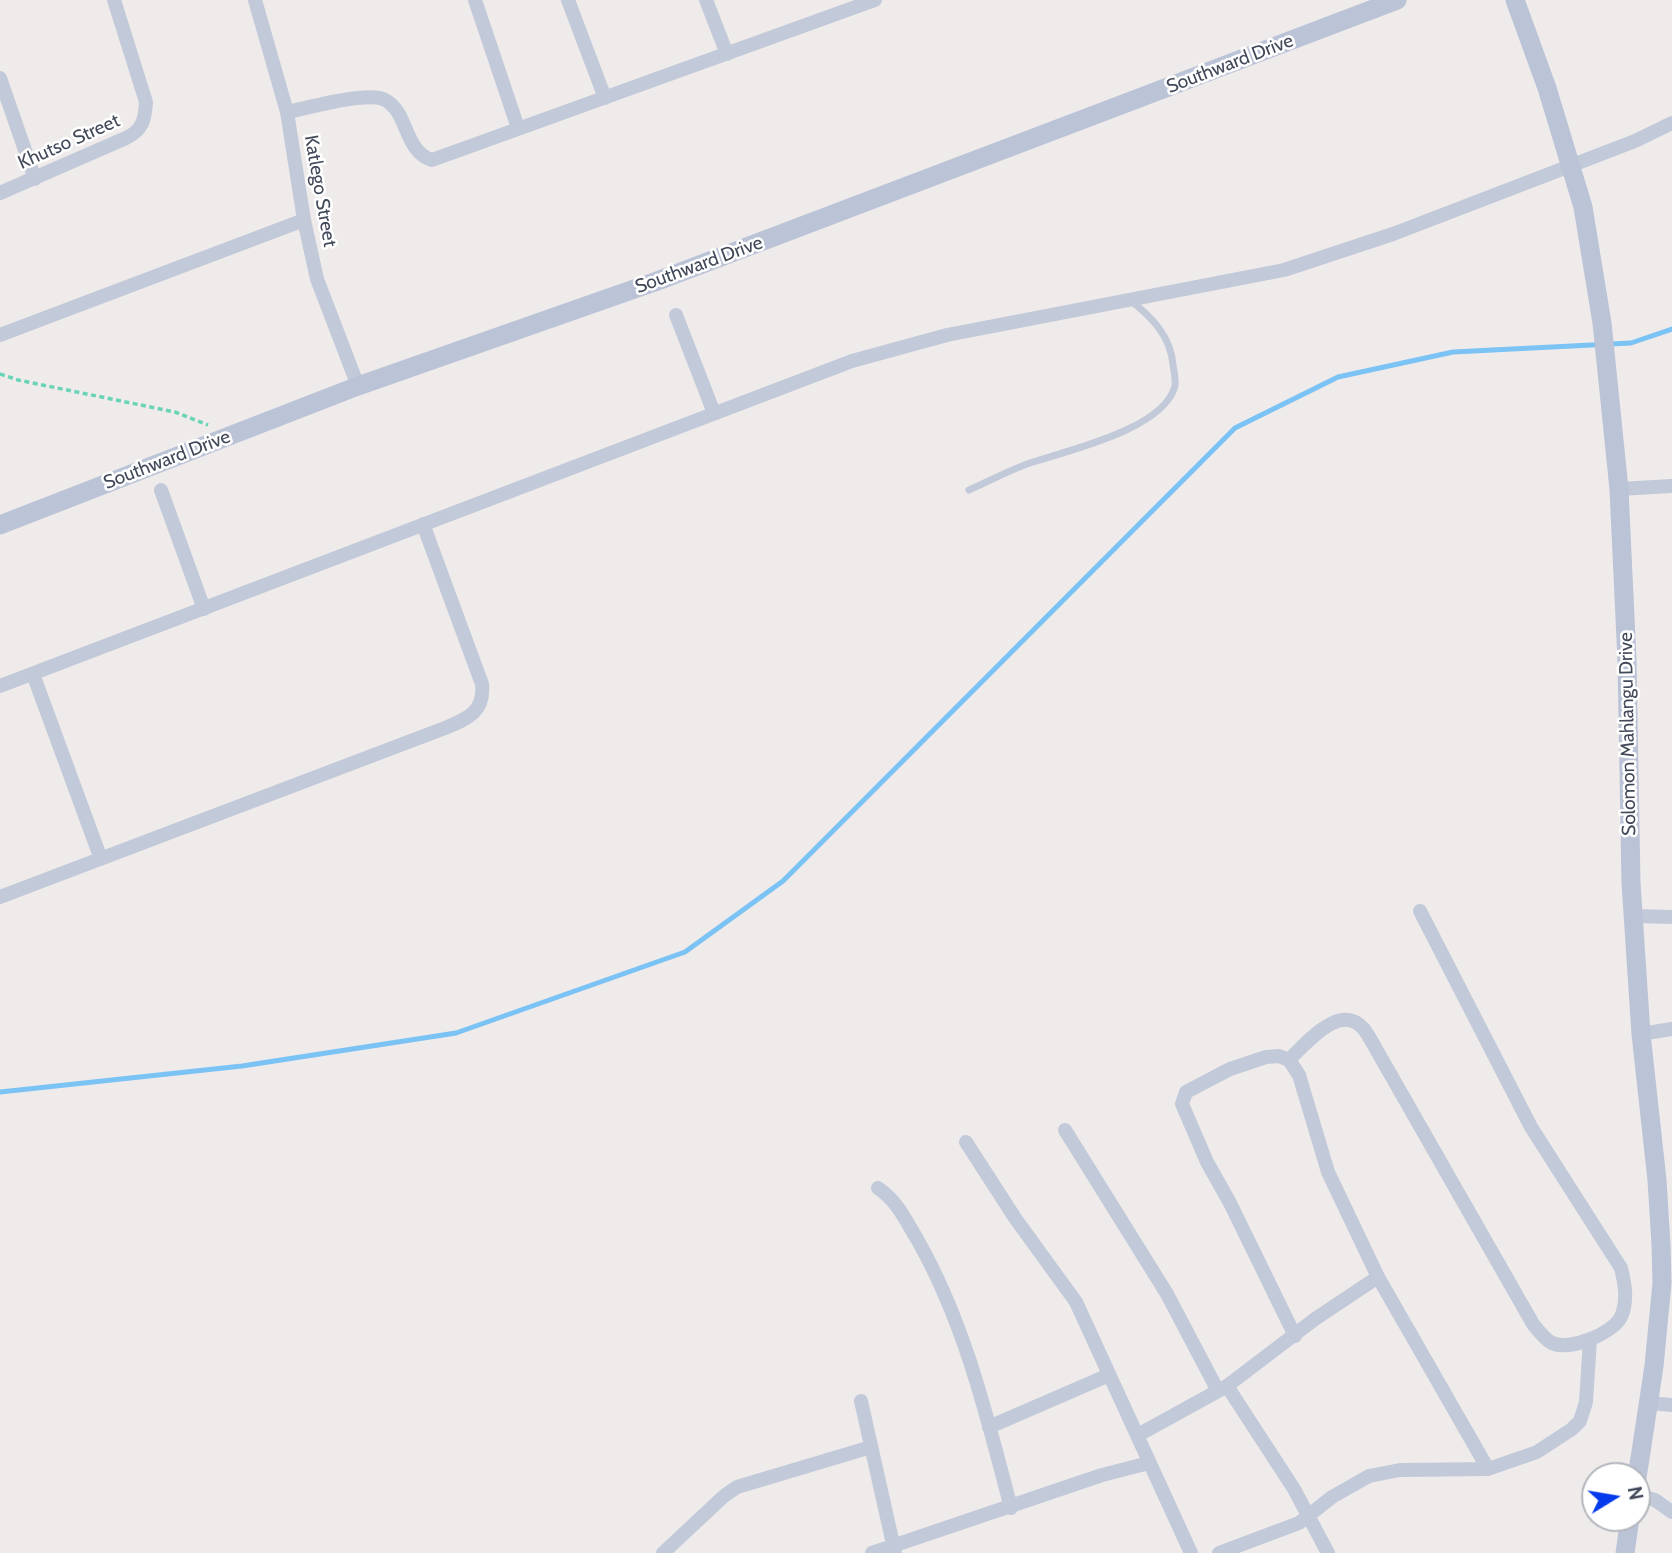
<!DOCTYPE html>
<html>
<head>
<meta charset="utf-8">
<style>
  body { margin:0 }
  #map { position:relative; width:1672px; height:1553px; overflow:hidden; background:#efebeb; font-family:Cabin,sans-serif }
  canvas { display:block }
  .north { position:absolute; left:1581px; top:1462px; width:70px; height:70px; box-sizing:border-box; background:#fff; border:2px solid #b3b7bd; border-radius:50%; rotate:79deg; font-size:19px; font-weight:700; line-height:28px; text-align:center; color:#424a5a }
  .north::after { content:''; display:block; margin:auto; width:24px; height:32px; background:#063bed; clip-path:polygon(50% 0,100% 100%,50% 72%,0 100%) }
</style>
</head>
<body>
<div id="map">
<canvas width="1672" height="1553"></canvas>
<div class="north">N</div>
</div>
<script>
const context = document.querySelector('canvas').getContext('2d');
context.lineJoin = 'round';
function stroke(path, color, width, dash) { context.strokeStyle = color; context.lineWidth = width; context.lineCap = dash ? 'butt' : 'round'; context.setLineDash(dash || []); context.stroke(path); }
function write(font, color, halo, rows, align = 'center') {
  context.font = font + ' Cabin,sans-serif'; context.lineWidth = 5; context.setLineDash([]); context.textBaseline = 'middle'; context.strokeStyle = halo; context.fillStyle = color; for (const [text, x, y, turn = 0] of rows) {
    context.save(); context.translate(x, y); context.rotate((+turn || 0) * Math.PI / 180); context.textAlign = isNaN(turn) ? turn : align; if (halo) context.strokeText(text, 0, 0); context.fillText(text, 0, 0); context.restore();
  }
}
const stream = new Path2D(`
  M 0,1092 L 242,1066 L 456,1033 L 685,952 L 783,881 L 1235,428 L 1338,377 L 1453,352 L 1631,343 L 1672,329`);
const path = new Path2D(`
  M 0,374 L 18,380 L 175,412 L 208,425`);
const lane = new Path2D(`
  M 969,490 C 990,481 1011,469 1033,462 C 1069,450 1164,429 1175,386 C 1176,380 1174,371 1173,365 C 1171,337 1152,317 1131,301`);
const street = new Path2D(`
  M 255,0 L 287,112 L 304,220 L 317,279 L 358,386
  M 475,0 L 518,128
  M 568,0 L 605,98
  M 706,0 L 727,54
  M 0,78 L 35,179
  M 287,112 C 308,108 364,92 383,99 C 409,110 403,151 432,160 L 875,0
  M 0,193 L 126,138 C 143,130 145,119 146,102 L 114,0
  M 676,315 L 714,413
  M 0,335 L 304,220
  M 1619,489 L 1672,486
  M 161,490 L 204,609
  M 33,674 L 101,859
  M 0,686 L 852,361 L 947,335 L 1284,270 L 1393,234 L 1635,141 L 1672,123
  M 0,897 L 445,728 C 467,719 485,712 482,684 L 423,524
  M 1633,916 L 1672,917
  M 1641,1034 L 1672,1029
  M 1289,1060 C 1309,1040 1345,997 1368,1035 L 1533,1324 C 1538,1330 1544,1339 1552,1343 C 1570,1351 1612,1334 1621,1317 C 1628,1301 1625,1284 1621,1268 L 1531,1127 L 1420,911
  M 1065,1130 L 1167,1294 L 1218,1391
  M 966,1142 L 1015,1218 L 1076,1302 L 1191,1553
  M 878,1188 C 897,1201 905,1219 917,1239 C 964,1321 987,1416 1011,1508
  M 1295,1336 L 1230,1203 L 1207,1162 L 1182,1104 L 1186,1092 L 1230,1069 L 1266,1057 L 1279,1056 L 1289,1060 L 1299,1075 L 1328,1172 L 1378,1277 L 1488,1469
  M 1227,1386 L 1294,1489 L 1328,1553
  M 861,1401 L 895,1553
  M 1649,1403 L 1672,1405
  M 989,1427 L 1109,1375
  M 1138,1435 L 1227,1386 L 1315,1319 L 1378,1277
  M 1637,1495 L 1655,1500 L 1672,1512
  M 663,1553 L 724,1496 L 737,1487 L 871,1447
  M 872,1553 L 1102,1475 L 1149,1463
  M 1219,1553 L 1299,1523 L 1332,1497 L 1369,1476 L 1400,1470 L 1488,1469 L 1537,1452 L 1572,1429 L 1580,1421 L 1586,1402 L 1590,1339`);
const secondary = new Path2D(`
  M 1515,0 L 1547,88 L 1583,207 L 1602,323 L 1619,489 L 1627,661 L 1631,883 L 1641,1034 L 1657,1180 L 1661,1245 L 1662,1283 L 1654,1366 L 1637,1478
  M 0,525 L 358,386 L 660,280 L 1397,0
  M 1625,1553 L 1630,1518`);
const streetNames = [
  ["Southward Drive",1230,64,-21],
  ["Khutso Street",69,142,-24],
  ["Katlego Street",320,191,80],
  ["Southward Drive",699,265,-20],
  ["Southward Drive",167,460,-21],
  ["Solomon Mahlangu Drive",1628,734,-91]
];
stroke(stream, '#7bc2f5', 5);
stroke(path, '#68d4b5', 3.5, [5, 3.5]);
stroke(lane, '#c2c9d8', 7);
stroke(street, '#c2c9d8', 14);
stroke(secondary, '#bbc3d7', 19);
write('19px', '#424a5a', '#fff', streetNames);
</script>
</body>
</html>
